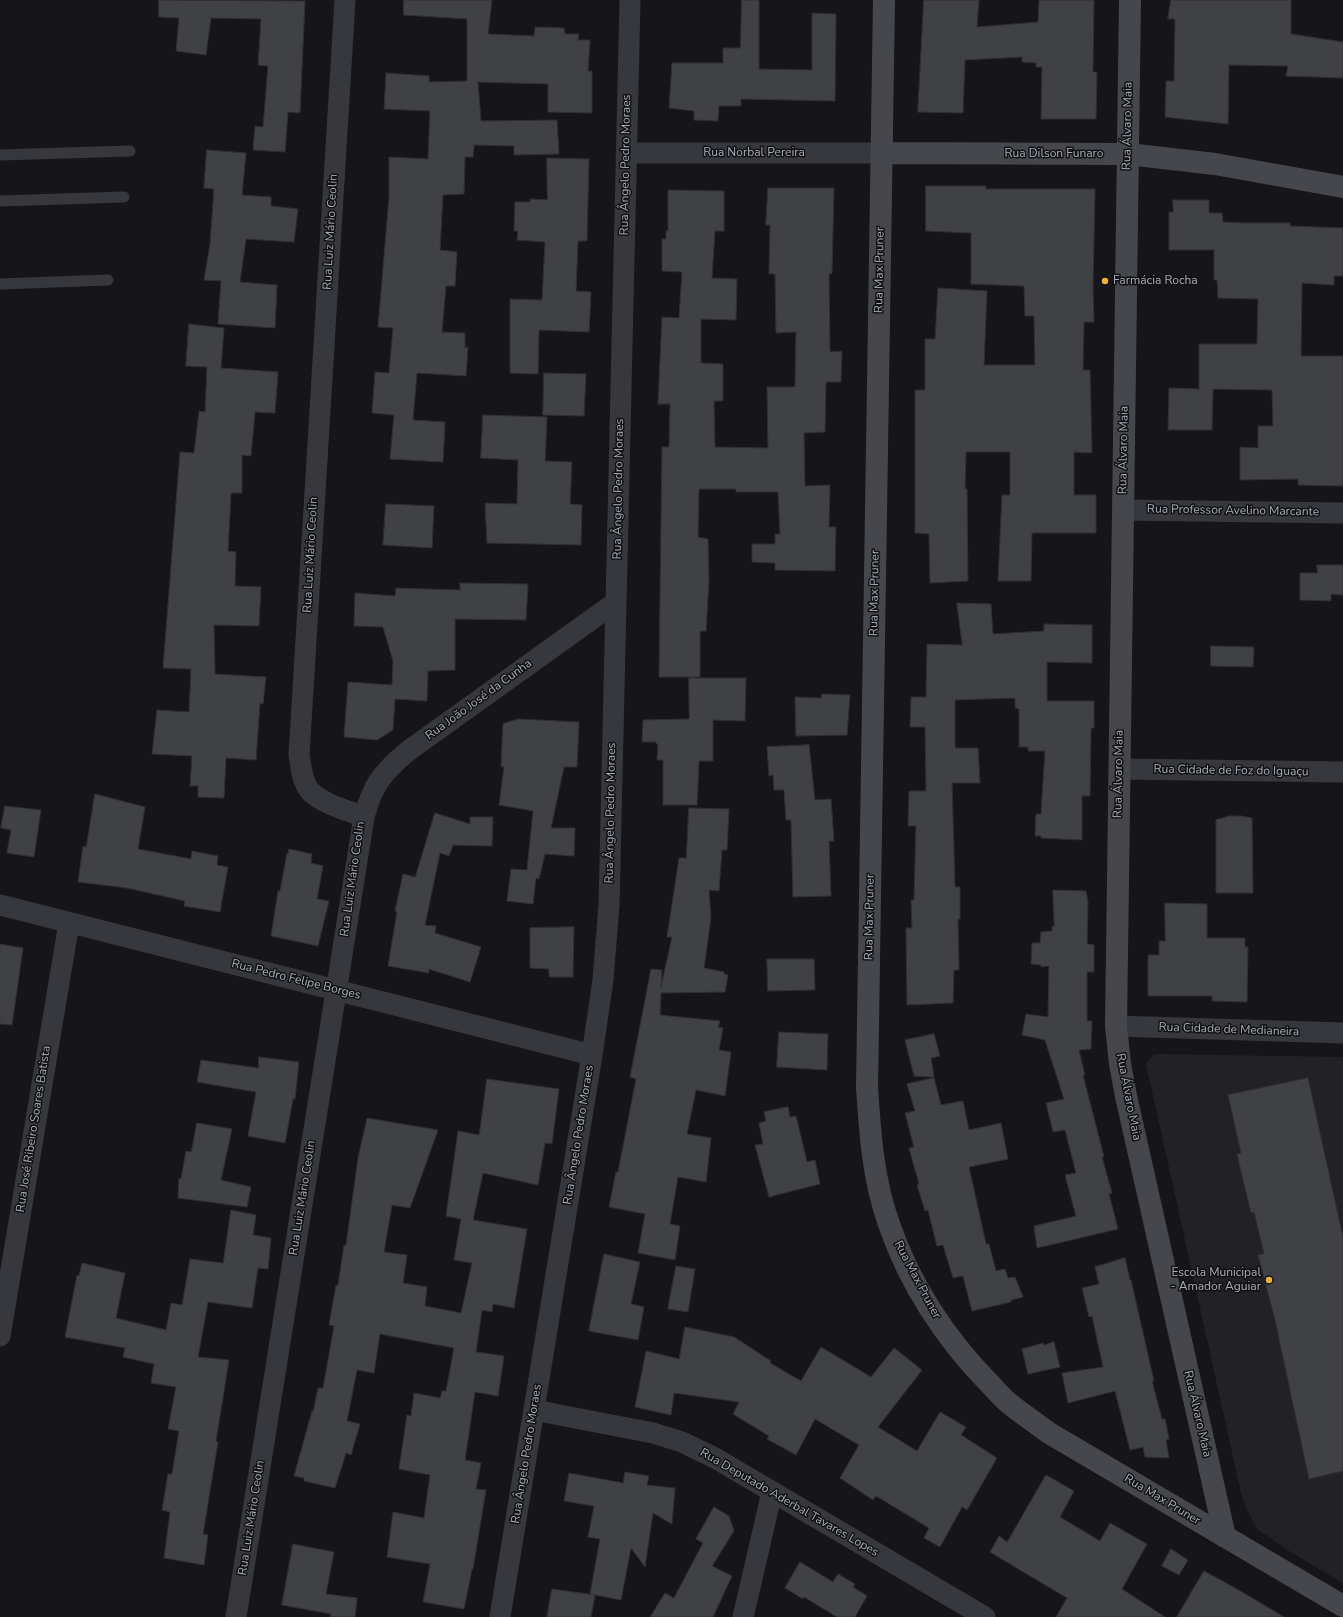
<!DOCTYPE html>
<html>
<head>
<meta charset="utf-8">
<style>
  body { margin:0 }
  canvas { display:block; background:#161618 }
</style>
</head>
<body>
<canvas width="1343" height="1617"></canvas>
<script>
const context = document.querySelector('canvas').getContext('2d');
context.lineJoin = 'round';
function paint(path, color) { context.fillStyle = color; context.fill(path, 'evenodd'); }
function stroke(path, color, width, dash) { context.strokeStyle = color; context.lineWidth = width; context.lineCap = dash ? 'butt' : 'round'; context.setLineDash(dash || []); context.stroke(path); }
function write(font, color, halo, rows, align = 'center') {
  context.font = font + ' "Nunito Sans",sans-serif'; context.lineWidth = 3; context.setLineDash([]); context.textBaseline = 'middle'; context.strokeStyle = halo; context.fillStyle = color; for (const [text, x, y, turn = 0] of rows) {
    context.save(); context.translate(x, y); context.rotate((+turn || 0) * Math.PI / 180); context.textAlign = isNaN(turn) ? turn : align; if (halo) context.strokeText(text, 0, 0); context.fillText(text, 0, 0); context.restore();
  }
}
const built = new Path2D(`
  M 1154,1054 L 1343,1057 L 1343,1583 L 1289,1551 L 1257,1529 L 1249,1514 L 1242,1497 L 1146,1064 Z`);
const building = new Path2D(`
  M 159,0 L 305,1 L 300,113 L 288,112 L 285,152 L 253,150 L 255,126 L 263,127 L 268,66 L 258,65 L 261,19 L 211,18 L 206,55 L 176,51 L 179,18 L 159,17 Z
  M 404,0 L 492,0 L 488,34 L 534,36 L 535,27 L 564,28 L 565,34 L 579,34 L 578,40 L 590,40 L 588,71 L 592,71 L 592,113 L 548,112 L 548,84 L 478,82 L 481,121 L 557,120 L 559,154 L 514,155 L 514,146 L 474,145 L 473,157 L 465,157 L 464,194 L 443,195 L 440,250 L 457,252 L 455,286 L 446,286 L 442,332 L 465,333 L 465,348 L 468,347 L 466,376 L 417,373 L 413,420 L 445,422 L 443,462 L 390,459 L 394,415 L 372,413 L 375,372 L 389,373 L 393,328 L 378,327 L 389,198 L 389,157 L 428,159 L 430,111 L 384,109 L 386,73 L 429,76 L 429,82 L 467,81 L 467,19 L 404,15 Z
  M 742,0 L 759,0 L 759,69 L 812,70 L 812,13 L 836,14 L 835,101 L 741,99 L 741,106 L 719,106 L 718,121 L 694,120 L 694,111 L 669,108 L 672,63 L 723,63 L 723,48 L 740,48 Z
  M 924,0 L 979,0 L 977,27 L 1038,22 L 1039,0 L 1094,0 L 1093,72 L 1097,72 L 1096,119 L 1041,119 L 1042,67 L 1036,67 L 1036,63 L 1022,62 L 1022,57 L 965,60 L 963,113 L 918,112 Z
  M 1171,0 L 1291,0 L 1291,34 L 1343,42 L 1343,78 L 1286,76 L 1288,66 L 1229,65 L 1228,124 L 1165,117 L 1166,81 L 1174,81 L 1175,19 L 1168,19 Z
  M 207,150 L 246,153 L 242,195 L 271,197 L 271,206 L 298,209 L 294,242 L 246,239 L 240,282 L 277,285 L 275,328 L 218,324 L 221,281 L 204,280 L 210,244 L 214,189 L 204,188 Z
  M 547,158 L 589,159 L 587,241 L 578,241 L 576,291 L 591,292 L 589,332 L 539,330 L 538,374 L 510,373 L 510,299 L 542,300 L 545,242 L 517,240 L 518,231 L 514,231 L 515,202 L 530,202 L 530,199 L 547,200 Z
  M 926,186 L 986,186 L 986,189 L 1095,189 L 1093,288 L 1094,322 L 1084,322 L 1083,370 L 1090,370 L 1092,453 L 1074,452 L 1074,495 L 1096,495 L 1096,533 L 1032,533 L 1031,581 L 998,581 L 1002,495 L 1010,495 L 1010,452 L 966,452 L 965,489 L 967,489 L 968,581 L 930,583 L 929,534 L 915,533 L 915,390 L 925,390 L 925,339 L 935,339 L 938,288 L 987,291 L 984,365 L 1035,365 L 1034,316 L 1025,316 L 1024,286 L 971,284 L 971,233 L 926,231 Z
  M 768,188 L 834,188 L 832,273 L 829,274 L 830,352 L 842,351 L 841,382 L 826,382 L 825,432 L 804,433 L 805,486 L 830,485 L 829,527 L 836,527 L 835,571 L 775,570 L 775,563 L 752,562 L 752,544 L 775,544 L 775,534 L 780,534 L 778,492 L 736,492 L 736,489 L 699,489 L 698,537 L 708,539 L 709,581 L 706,631 L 700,631 L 700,677 L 659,677 L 662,447 L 669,447 L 670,404 L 658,404 L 662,317 L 679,318 L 682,272 L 662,271 L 662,239 L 666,239 L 666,231 L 668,231 L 668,190 L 724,191 L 724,231 L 715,231 L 712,278 L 737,279 L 736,320 L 701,319 L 701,363 L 723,364 L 723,401 L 714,401 L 715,447 L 768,448 L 767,387 L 795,387 L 796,332 L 776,333 L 775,274 L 769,274 L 770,225 L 766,225 Z
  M 1173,200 L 1209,200 L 1209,213 L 1222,213 L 1223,222 L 1243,223 L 1290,223 L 1290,226 L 1343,228 L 1343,276 L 1334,276 L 1334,285 L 1302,283 L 1301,356 L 1343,356 L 1343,486 L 1298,485 L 1298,479 L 1240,480 L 1240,447 L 1258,448 L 1258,426 L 1273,426 L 1272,390 L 1213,389 L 1212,430 L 1168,430 L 1169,388 L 1199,389 L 1199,344 L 1257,344 L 1258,299 L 1218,298 L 1217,280 L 1214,280 L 1214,250 L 1169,250 L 1169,212 L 1173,212 Z
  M 189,324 L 224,328 L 221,368 L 278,372 L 275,413 L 255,412 L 251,456 L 242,455 L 242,493 L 231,493 L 228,551 L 236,552 L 235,586 L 261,587 L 259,626 L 214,625 L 215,674 L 266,677 L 263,704 L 260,703 L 256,760 L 226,758 L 224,798 L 198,797 L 198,786 L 190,786 L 192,756 L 152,754 L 157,710 L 189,712 L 191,669 L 163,668 L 180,452 L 194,453 L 199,411 L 205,412 L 207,367 L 186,366 Z
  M 544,373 L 586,374 L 584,416 L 543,415 Z
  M 483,415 L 547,417 L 545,461 L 572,462 L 570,504 L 582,505 L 581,545 L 487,543 L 485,503 L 517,504 L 518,460 L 481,458 Z
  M 386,504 L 434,506 L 432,548 L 383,545 Z
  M 1317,565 L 1343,565 L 1343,595 L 1331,594 L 1331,601 L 1300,600 L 1300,573 L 1317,573 Z
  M 460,583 L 528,584 L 526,620 L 455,619 L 455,670 L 428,671 L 427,701 L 395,699 L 393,730 L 377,740 L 344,737 L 348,682 L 392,685 L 393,661 L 383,627 L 354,626 L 355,593 L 395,596 L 396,588 L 460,590 Z
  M 957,603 L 991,604 L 993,634 L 1044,631 L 1044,624 L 1092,625 L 1092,663 L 1047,662 L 1047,701 L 1094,701 L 1094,728 L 1091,728 L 1090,796 L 1082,796 L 1082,840 L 1041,838 L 1041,836 L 1035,836 L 1036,814 L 1041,814 L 1045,751 L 1028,751 L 1028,747 L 1019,747 L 1019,709 L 1015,708 L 1015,698 L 955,700 L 955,748 L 978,748 L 980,783 L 952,783 L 955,887 L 960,887 L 960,919 L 958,919 L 959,970 L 954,970 L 953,1003 L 907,1005 L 906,928 L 912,928 L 911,900 L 914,900 L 916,826 L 908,826 L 909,791 L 926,791 L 925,727 L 910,727 L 911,697 L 926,697 L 927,644 L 962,645 Z
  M 1211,646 L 1254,647 L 1253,667 L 1211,666 Z
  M 689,678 L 746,678 L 745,721 L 713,720 L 713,761 L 699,761 L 697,805 L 663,805 L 663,760 L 657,760 L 658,744 L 656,744 L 656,742 L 642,742 L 643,720 L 689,719 Z
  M 822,694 L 850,695 L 847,735 L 796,736 L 795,697 L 821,698 Z
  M 518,719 L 579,722 L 577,767 L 564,767 L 551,828 L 575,828 L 574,856 L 545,854 L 539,879 L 536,878 L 533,904 L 507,901 L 511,869 L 527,870 L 533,811 L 499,805 L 504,767 L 501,766 L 503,724 Z
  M 809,745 L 815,800 L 831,799 L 834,841 L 829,841 L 831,896 L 793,897 L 791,820 L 786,820 L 784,790 L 774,790 L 773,775 L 769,776 L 767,747 Z
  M 95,794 L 145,807 L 138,849 L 191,859 L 192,851 L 218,856 L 217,865 L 228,867 L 220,912 L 184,906 L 185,901 L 127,888 L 78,882 L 83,846 L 86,847 Z
  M 5,806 L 41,810 L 34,857 L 7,853 L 11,830 L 1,828 Z
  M 689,808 L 729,809 L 727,850 L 722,850 L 719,891 L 709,890 L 711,918 L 704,968 L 724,972 L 724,974 L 728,975 L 725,992 L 661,993 L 660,1015 L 720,1021 L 718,1027 L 723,1028 L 719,1050 L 731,1052 L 725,1096 L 696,1090 L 687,1134 L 711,1138 L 706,1182 L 678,1177 L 670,1224 L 680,1226 L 675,1260 L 638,1253 L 645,1214 L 609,1207 L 616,1172 L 618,1172 L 636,1079 L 630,1077 L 651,969 L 662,970 L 661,987 L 672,937 L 667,937 L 679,858 L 686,858 Z
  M 435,813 L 470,824 L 470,817 L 493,817 L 492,846 L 453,845 L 449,856 L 440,853 L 425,925 L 436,926 L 435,933 L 481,947 L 470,982 L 429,969 L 429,973 L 388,966 L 397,912 L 395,911 L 403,874 L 415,877 Z
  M 1230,816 L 1241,816 L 1252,818 L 1253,893 L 1216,893 L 1216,820 Z
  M 289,849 L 312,854 L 311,863 L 323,866 L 317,899 L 329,901 L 318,946 L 271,936 L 278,891 L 280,891 L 287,853 L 288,854 Z
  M 1053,890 L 1086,891 L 1088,902 L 1087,944 L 1094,945 L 1094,972 L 1087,972 L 1087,1021 L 1092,1021 L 1091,1049 L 1079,1050 L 1085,1075 L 1083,1075 L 1104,1157 L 1102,1157 L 1112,1193 L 1109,1194 L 1118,1229 L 1037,1248 L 1034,1226 L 1076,1216 L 1065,1175 L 1076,1173 L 1065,1130 L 1053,1132 L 1046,1103 L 1064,1099 L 1045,1040 L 1022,1035 L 1026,1014 L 1048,1017 L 1049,966 L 1041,967 L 1041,965 L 1031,964 L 1032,943 L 1040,943 L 1041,932 L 1052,931 L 1052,926 L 1054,926 Z
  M 1165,903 L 1207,904 L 1207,938 L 1245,938 L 1245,947 L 1248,947 L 1247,1002 L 1212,1001 L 1212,996 L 1148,996 L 1148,955 L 1159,955 L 1159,941 L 1165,941 Z
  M 574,927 L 573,977 L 549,977 L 549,969 L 530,968 L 530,928 Z
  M 0,944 L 23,948 L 12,1025 L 0,1024 Z
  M 767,959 L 814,959 L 815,990 L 768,991 Z
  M 779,1032 L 828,1034 L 827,1070 L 777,1067 Z
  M 934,1034 L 940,1056 L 931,1058 L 934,1077 L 914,1076 L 905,1040 Z
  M 259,1057 L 299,1062 L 295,1099 L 293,1099 L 285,1143 L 248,1136 L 256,1092 L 197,1082 L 201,1060 L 258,1068 Z
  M 934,1078 L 941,1105 L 963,1101 L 969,1130 L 1001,1123 L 1008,1159 L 969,1167 L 986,1244 L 989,1244 L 996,1271 L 1005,1269 L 1008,1278 L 1015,1277 L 1023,1297 L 1011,1300 L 1011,1302 L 972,1311 L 963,1276 L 953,1278 L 943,1245 L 937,1246 L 928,1210 L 925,1211 L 917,1185 L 919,1184 L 909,1148 L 914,1147 L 905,1113 L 915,1111 L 907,1084 Z
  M 1308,1078 L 1343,1237 L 1343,1471 L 1309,1479 L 1275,1320 L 1258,1255 L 1264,1254 L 1254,1212 L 1251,1213 L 1237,1154 L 1241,1153 L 1228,1095 Z
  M 487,1079 L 559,1089 L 552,1144 L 545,1143 L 538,1185 L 483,1173 L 473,1220 L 527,1229 L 514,1308 L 493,1304 L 492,1312 L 482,1310 L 476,1352 L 504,1356 L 498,1396 L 475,1392 L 465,1460 L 481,1463 L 476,1489 L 486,1490 L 473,1569 L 472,1569 L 464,1609 L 423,1602 L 430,1564 L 387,1557 L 393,1512 L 424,1518 L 430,1475 L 399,1469 L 407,1415 L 411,1416 L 414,1393 L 440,1398 L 442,1391 L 446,1391 L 454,1348 L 380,1334 L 374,1373 L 357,1370 L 347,1421 L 360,1424 L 351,1455 L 346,1453 L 335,1488 L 304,1481 L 304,1478 L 294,1476 L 312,1411 L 313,1412 L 318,1388 L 323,1388 L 334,1326 L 329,1325 L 336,1285 L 338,1285 L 344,1245 L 346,1245 L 358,1158 L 367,1118 L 438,1130 L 410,1208 L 392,1205 L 384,1252 L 407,1255 L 403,1283 L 427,1287 L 425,1306 L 461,1313 L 472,1263 L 454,1260 L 461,1219 L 446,1216 L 458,1131 L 479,1135 Z
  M 788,1107 L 790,1117 L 796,1116 L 807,1162 L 815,1160 L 820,1184 L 769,1197 L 755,1145 L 763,1144 L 759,1123 L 766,1121 L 764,1112 Z
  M 197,1123 L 232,1129 L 221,1180 L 251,1187 L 247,1207 L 178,1198 L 179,1178 L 181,1179 L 186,1151 L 191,1152 Z
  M 231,1210 L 256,1215 L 253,1235 L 271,1238 L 268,1269 L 258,1268 L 252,1308 L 208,1302 L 198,1357 L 229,1360 L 216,1441 L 218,1442 L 203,1534 L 208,1535 L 204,1565 L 164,1558 L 170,1512 L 162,1510 L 168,1474 L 172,1474 L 179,1431 L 168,1429 L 176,1387 L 151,1383 L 154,1364 L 123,1357 L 125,1348 L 65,1337 L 77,1275 L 79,1276 L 82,1263 L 125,1273 L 116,1318 L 166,1330 L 171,1303 L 182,1305 L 190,1259 L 223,1263 Z
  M 604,1254 L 640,1262 L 631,1304 L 644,1307 L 638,1340 L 589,1331 Z
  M 1125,1258 L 1130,1280 L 1131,1280 L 1154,1381 L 1152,1381 L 1162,1419 L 1165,1419 L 1169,1439 L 1166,1440 L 1169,1458 L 1145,1457 L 1143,1447 L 1130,1450 L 1115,1391 L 1068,1403 L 1062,1373 L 1103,1367 L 1092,1316 L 1089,1317 L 1082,1288 L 1099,1284 L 1095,1267 Z
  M 676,1266 L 695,1269 L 688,1312 L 668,1309 Z
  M 685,1327 L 734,1337 L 771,1361 L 770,1363 L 801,1381 L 821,1347 L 871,1377 L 894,1348 L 922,1370 L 878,1427 L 917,1451 L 940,1412 L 966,1427 L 961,1435 L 997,1458 L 967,1510 L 962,1507 L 940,1547 L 924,1538 L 929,1528 L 876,1496 L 873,1500 L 840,1478 L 859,1445 L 815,1419 L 796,1455 L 767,1439 L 769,1436 L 733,1414 L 739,1402 L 674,1393 L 671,1415 L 635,1407 L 646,1351 L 679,1359 Z
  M 1054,1342 L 1060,1367 L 1028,1374 L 1022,1349 L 1043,1343 L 1044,1345 Z
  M 625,1472 L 649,1476 L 647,1485 L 675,1488 L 672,1524 L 653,1513 L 645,1567 L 631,1548 L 621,1600 L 590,1594 L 600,1539 L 588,1537 L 594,1506 L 564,1501 L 569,1473 L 623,1483 Z
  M 1046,1475 L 1074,1491 L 1060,1517 L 1100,1541 L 1110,1523 L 1147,1544 L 1122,1589 L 1165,1617 L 1056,1617 L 1067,1598 L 990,1552 L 999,1536 L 1007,1542 Z
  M 714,1507 L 729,1516 L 734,1531 L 712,1566 L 732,1576 L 713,1617 L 650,1617 L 665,1593 L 674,1598 L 703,1543 L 696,1539 Z
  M 293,1544 L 334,1552 L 326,1594 L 357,1598 L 355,1617 L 330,1617 L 331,1614 L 282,1605 Z
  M 1171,1549 L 1188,1560 L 1179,1575 L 1162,1566 Z
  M 800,1562 L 833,1582 L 838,1574 L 855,1584 L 853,1587 L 867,1596 L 855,1617 L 837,1617 L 804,1597 L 803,1599 L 785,1588 Z
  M 1204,1571 L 1237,1589 L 1284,1617 L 1177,1617 Z
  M 552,1589 L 595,1595 L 591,1617 L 547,1617 Z`);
const lane = new Path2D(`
  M 0,155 L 130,151
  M 0,201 L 124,197
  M 0,284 L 108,280`);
const street = new Path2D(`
  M 626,153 L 882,153
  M 1123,510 L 1343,513
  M 1120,769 L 1343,772
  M 364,817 C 373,784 382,773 408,751 L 616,602
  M 0,905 L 592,1055
  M 1116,1026 L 1343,1033
  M 0,1336 L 69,923
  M 534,1410 L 653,1433 L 682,1442 L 715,1458 L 985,1617
  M 236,1617 L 364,817 C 347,810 324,805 310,791 C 302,782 301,766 299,755 L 345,0
  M 500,1617 L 592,1055 L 603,980 L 609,905 L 630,0
  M 743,1617 L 772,1492`);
const secondary = new Path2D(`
  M 884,0 L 867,1087 C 870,1133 873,1180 889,1224 C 909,1283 945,1338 988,1382 C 995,1389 1002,1398 1010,1404 C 1022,1414 1036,1423 1049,1433 L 1343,1606
  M 1130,0 L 1116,1026 L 1120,1064 L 1126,1096 L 1225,1537
  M 882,153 L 1128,154 L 1215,164 L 1343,187`);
const markers = [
  [1105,281,4,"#f2b134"],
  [1269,1280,4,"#f2b134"]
];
const streetNames = [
  ["Rua Álvaro Maia",1128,126,-89],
  ["Rua Norbal Pereira",754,153],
  ["Rua Dilson Funaro",1054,154],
  ["Rua Ângelo Pedro Moraes",626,165,-89],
  ["Rua Luiz Mário Ceolin",331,232,-87],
  ["Rua Max Pruner",880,270,-89],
  ["Rua Álvaro Maia",1124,450,-89],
  ["Rua Ângelo Pedro Moraes",619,489,-89],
  ["Rua Professor Avelino Marcante",1233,511,1],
  ["Rua Luiz Mário Ceolin",311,555,-87],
  ["Rua Max Pruner",875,593,-89],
  ["Rua João José da Cunha",479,700,-36],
  ["Rua Cidade de Foz do Iguaçu",1231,771,1],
  ["Rua Álvaro Maia",1119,774,-89],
  ["Rua Ângelo Pedro Moraes",611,813,-89],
  ["Rua Luiz Mário Ceolin",353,879,-82],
  ["Rua Max Pruner",870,917,-89],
  ["Rua Pedro Felipe Borges",296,980,14],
  ["Rua Cidade de Medianeira",1229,1030,2],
  ["Rua Álvaro Maia",1128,1097,79],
  ["Rua José Ribeiro Soares Batista",34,1129,-81],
  ["Rua Ângelo Pedro Moraes",579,1135,-81],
  ["Rua Luiz Mário Ceolin",303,1198,-81],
  ["Rua Max Pruner",917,1280,62],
  ["Rua Álvaro Maia",1197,1414,77],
  ["Rua Ângelo Pedro Moraes",527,1454,-81],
  ["Rua Max Pruner",1162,1500,31],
  ["Rua Deputado Aderbal Tavares Lopes",789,1503,30],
  ["Rua Luiz Mário Ceolin",252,1518,-81]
];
const poiNames = [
  ["Farmácia Rocha",1113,281],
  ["Escola Municipal",1261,1273,"right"],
  ["- Amador Aguiar",1261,1287,"right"]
];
paint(built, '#222225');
paint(building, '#404145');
stroke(building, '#303034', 1);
stroke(lane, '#37383d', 11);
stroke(street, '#37383d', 21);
stroke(secondary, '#45474d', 22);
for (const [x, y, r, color] of markers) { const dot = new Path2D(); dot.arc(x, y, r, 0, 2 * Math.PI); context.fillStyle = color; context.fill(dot); stroke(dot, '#111113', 1.5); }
write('12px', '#a8adb8', '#111113', streetNames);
write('12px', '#a8adb8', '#111113', poiNames, 'left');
</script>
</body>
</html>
